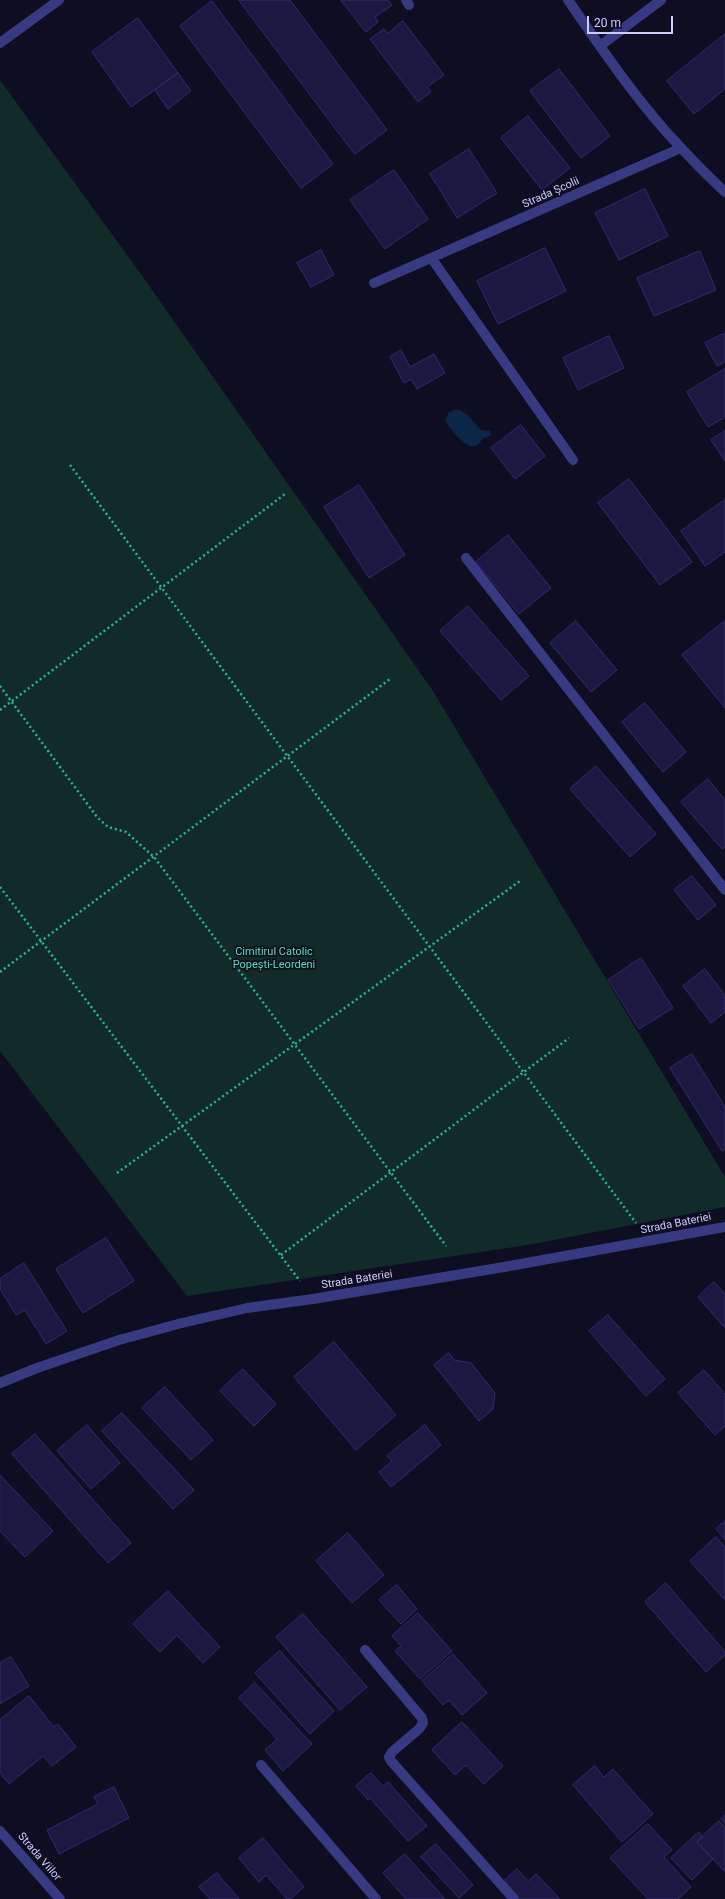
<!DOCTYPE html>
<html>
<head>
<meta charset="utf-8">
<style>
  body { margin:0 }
  #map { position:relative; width:725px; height:1899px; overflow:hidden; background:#0e0d21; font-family:Roboto,sans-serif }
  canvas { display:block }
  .scale { position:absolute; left:587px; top:16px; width:86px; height:18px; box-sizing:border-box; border:2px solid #ceccff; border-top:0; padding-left:5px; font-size:12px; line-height:14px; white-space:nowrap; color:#ceccff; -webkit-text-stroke:3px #0e0d21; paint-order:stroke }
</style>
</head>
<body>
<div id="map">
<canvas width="725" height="1899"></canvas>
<div class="scale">20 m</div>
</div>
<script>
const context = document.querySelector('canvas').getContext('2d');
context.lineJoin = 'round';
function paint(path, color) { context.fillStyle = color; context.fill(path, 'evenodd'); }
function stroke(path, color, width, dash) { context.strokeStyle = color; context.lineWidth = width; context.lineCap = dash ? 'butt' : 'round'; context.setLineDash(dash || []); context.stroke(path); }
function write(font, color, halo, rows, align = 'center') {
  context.font = font + ' Roboto,sans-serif'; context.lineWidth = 3.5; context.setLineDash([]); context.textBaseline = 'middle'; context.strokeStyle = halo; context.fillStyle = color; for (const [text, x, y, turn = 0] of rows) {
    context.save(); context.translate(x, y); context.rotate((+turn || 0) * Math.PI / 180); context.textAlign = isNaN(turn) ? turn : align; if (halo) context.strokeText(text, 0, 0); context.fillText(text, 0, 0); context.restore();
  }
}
const green = new Path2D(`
  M 0,80 L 143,277 L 433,691 L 725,1177 L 725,1207 L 528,1245 L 187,1296 L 0,1051 Z`);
const water = new Path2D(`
  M 458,409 L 468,415 L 481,430 L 490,431 L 491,434 L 490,436 C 488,437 486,437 484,438 C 480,440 480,445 475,446 C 465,449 449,428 445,420 L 449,412 Z`);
const building = new Path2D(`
  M 239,0 L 290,0 L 387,130 L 355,154 Z
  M 341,0 L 388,0 L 392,5 L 375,17 L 378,22 L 366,32 Z
  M 212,1 L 333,164 L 301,188 L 180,26 Z
  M 138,18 L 178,73 L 131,107 L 92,52 Z
  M 403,21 L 444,75 L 427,87 L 431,92 L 418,102 L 370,39 L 384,29 L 388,33 Z
  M 725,34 L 725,89 L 694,114 L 667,81 Z
  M 559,69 L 610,136 L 581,158 L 530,91 Z
  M 178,73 L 191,91 L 168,109 L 155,90 Z
  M 528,116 L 570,168 L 542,190 L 501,138 Z
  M 469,149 L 497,193 L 457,218 L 430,174 Z
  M 394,170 L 428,219 L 385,249 L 350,200 Z
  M 645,189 L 668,236 L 619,260 L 595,213 Z
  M 545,248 L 566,291 L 498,324 L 477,281 Z
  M 321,250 L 334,275 L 311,287 L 297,263 Z
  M 700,251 L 716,290 L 654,316 L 637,278 Z
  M 725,333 L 725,362 L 717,366 L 705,343 Z
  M 609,336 L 624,368 L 578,390 L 563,358 Z
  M 401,350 L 410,367 L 434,354 L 445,373 L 417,389 L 411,379 L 404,383 L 390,357 Z
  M 725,369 L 725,417 L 708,427 L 687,392 Z
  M 521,425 L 545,456 L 515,479 L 491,448 Z
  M 725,431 L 725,461 L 711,440 Z
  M 629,479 L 692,562 L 660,585 L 598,503 Z
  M 359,485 L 405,555 L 369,578 L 324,507 Z
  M 725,500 L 725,552 L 705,566 L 681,531 Z
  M 508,535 L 551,588 L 519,614 L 476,562 Z
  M 468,606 L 529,676 L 501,700 L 440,631 Z
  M 576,621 L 617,670 L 591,692 L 550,643 Z
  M 725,621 L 725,708 L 682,655 Z
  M 645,703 L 686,752 L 663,772 L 622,722 Z
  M 596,766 L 656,834 L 630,857 L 570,789 Z
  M 708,779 L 725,800 L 725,847 L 722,849 L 681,802 Z
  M 692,876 L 716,905 L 698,920 L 674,890 Z
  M 641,958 L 673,1008 L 639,1029 L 608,980 Z
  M 705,969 L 725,995 L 725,1012 L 711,1023 L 683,986 Z
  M 692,1054 L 725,1107 L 725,1149 L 722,1151 L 670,1068 Z
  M 106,1238 L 134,1281 L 83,1313 L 56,1269 Z
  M 24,1263 L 67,1331 L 46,1344 L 25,1310 L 16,1315 L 0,1289 L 0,1279 Z
  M 714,1282 L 725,1294 L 725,1328 L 698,1297 Z
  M 608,1315 L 665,1379 L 646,1396 L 589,1331 Z
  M 334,1342 L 396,1415 L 356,1450 L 294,1377 Z
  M 449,1353 L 454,1360 L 471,1363 L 495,1393 L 493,1409 L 479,1421 L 434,1365 Z
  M 243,1369 L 276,1404 L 254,1426 L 220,1391 Z
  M 704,1370 L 725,1394 L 725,1426 L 715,1435 L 678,1393 Z
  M 165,1387 L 213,1440 L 191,1460 L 142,1408 Z
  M 122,1413 L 194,1490 L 173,1509 L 102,1431 Z
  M 87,1425 L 120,1463 L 91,1489 L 57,1451 Z
  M 425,1425 L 441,1445 L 391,1487 L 379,1472 L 392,1461 L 387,1456 Z
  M 35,1434 L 131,1543 L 108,1563 L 12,1454 Z
  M 0,1475 L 53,1531 L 25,1557 L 0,1531 Z
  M 725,1521 L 725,1540 L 716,1529 Z
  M 348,1533 L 384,1575 L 352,1603 L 316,1561 Z
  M 716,1537 L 725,1547 L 725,1600 L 690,1561 Z
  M 666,1583 L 725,1652 L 725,1655 L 706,1672 L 645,1602 Z
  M 397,1585 L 417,1609 L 401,1624 L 379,1600 Z
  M 168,1591 L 220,1647 L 203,1663 L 177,1635 L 160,1652 L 133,1624 Z
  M 418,1613 L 452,1651 L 420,1679 L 395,1651 L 401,1646 L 392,1636 Z
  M 303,1614 L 367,1687 L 340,1710 L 276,1637 Z
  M 280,1651 L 334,1711 L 310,1734 L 255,1673 Z
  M 453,1654 L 487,1693 L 462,1715 L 449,1700 L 443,1705 L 422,1681 Z
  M 11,1657 L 29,1686 L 0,1704 L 0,1663 Z
  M 255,1683 L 312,1744 L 283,1771 L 265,1750 L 277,1739 L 239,1698 Z
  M 29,1696 L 54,1727 L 58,1724 L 76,1747 L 52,1766 L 43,1756 L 9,1784 L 0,1773 L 0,1720 Z
  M 462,1722 L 503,1766 L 484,1784 L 466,1765 L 455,1775 L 432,1750 Z
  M 595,1766 L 604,1777 L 613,1769 L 653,1814 L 622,1842 L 573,1785 Z
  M 371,1773 L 383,1786 L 388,1782 L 427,1826 L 408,1841 L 370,1798 L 368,1800 L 356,1786 Z
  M 114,1787 L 129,1818 L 59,1854 L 47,1830 L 98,1804 L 94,1797 Z
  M 725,1815 L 725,1824 L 721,1819 Z
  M 719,1821 L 725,1827 L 725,1872 L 697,1842 Z
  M 648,1824 L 672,1850 L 664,1857 L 691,1887 L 678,1899 L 648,1899 L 610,1858 Z
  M 699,1832 L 703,1837 L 697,1842 L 713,1859 L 692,1880 L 671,1858 Z
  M 263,1838 L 304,1887 L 290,1899 L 287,1899 L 266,1875 L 259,1882 L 239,1858 Z
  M 436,1844 L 473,1885 L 459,1898 L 421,1857 Z
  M 405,1854 L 445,1899 L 406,1899 L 383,1873 Z
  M 517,1869 L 528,1881 L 536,1874 L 560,1899 L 520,1899 L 504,1881 Z
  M 217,1873 L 239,1899 L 210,1899 L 199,1887 Z`);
const path = new Path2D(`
  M 70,465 L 636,1223
  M 0,686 L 97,817 L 108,827 L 126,832 L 154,857 L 446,1246
  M 0,710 L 285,494
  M 0,887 L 300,1281
  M 0,972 L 390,679
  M 117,1173 L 520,881
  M 281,1255 L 569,1038`);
const minor = new Path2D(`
  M 406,0 L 409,5
  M 0,43 L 59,0
  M 600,46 L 661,0
  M 432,259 L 573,460
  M 374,283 L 681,148
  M 466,558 L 725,890
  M 0,1383 L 37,1368 L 119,1340 L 182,1323 L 247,1308 L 313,1299 L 504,1267 L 725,1227
  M 365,1650 L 422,1718 L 423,1723 L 419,1729 L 392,1752 L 389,1757 L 391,1761 L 514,1899
  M 261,1765 L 376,1899
  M 0,1831 L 60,1899`);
const tertiary = new Path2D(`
  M 568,0 C 603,51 639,104 682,149 C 696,164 710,178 725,192`);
const streetNames = [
  ["Strada Școlii",551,193,-24],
  ["Strada Bateriei",676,1224,-11],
  ["Strada Bateriei",357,1280,-9],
  ["Strada Viilor",39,1857,49]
];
const parkNames = [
  ["Cimitirul Catolic",274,952],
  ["Popești-Leordeni",274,965]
];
paint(green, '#102b28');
paint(water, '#0b2646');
paint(building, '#1d1842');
stroke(building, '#322a6f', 1);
stroke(path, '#2bb4a1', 2.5, [2, 3]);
stroke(minor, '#373a81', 10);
stroke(tertiary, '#373a81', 10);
write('11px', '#ceccff', '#0e0d21', streetNames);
write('11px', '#57e1b3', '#0e0d21', parkNames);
</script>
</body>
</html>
